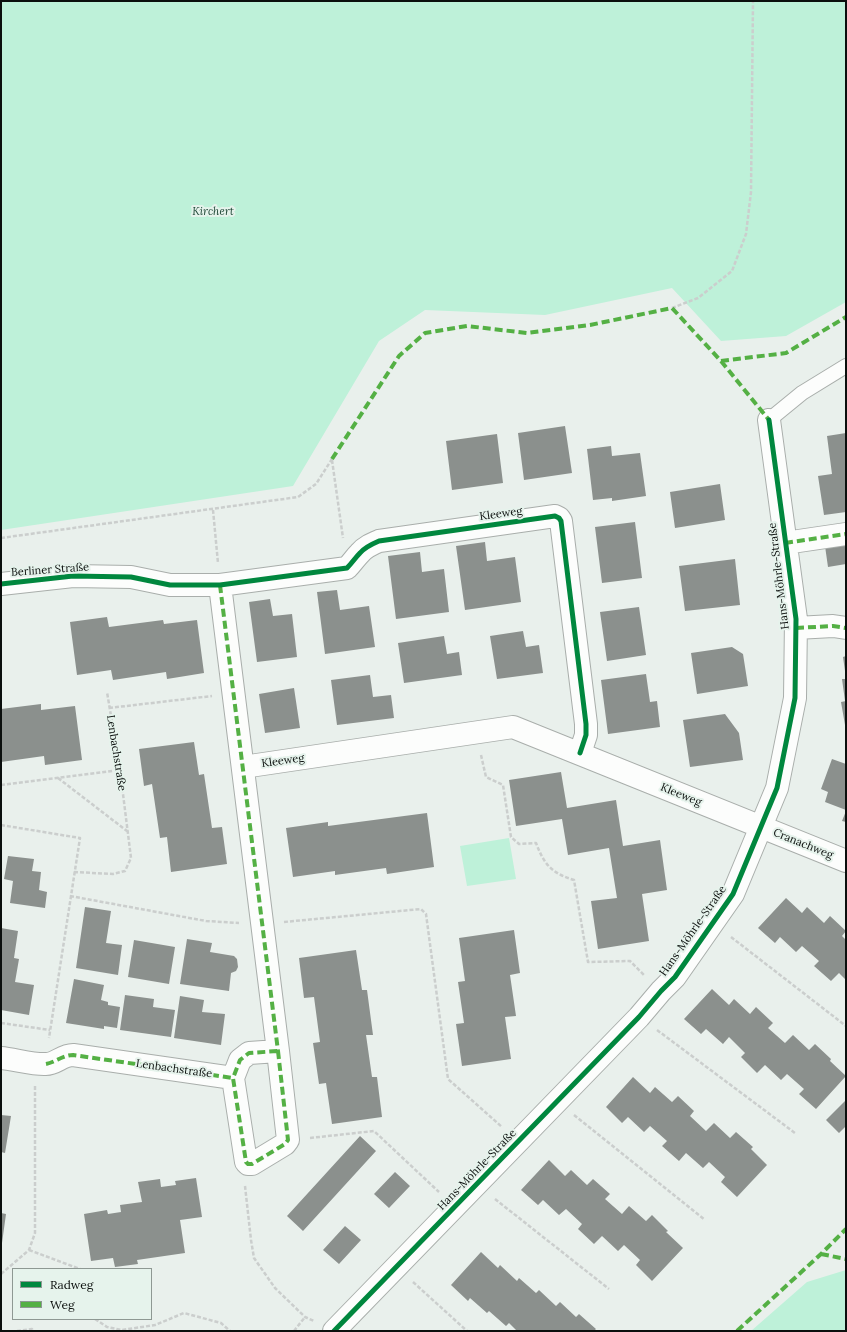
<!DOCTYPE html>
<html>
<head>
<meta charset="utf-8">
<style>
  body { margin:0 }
  #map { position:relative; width:847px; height:1332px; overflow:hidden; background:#e9f0ec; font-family:Lora,serif }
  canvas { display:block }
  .frame { position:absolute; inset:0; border:2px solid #0b0f0d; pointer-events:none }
  .legend { position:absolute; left:12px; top:1268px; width:140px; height:52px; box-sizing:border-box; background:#e6f3ec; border:1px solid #8e9893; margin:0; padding:5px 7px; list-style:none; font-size:12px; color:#0b0f0d }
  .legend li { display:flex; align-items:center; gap:8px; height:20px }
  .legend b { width:20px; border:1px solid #8e9893 }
</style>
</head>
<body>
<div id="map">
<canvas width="847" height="1332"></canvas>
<div class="frame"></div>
<ul class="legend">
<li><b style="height:5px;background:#00873e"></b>Radweg</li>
<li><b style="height:5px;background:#54b044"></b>Weg</li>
</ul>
</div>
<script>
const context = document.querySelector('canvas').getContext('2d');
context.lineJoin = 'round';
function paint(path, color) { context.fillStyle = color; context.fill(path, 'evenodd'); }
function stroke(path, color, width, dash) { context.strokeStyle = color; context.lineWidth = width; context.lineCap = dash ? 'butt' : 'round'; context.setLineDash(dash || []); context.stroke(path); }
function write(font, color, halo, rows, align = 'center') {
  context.font = font + ' Lora,serif'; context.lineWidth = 4; context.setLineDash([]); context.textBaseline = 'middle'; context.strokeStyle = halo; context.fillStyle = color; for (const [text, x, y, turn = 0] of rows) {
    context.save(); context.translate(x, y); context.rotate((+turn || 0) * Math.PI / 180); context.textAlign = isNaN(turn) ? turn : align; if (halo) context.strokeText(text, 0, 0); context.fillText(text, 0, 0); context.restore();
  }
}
const green = new Path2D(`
  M 1,1 L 846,1 L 846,302 L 786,336 L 721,341 L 672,288 L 545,315 L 425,310 L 379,341 L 293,486 L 1,530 Z
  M 509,838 L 516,879 L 467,886 L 460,846 Z
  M 846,1270 L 846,1331 L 751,1331 L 807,1282 Z`);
const building = new Path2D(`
  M 565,426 L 572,473 L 524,480 L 518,433 Z
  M 846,433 L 846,512 L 824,515 L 818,476 L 832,474 L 827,436 Z
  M 497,434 L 503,483 L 452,490 L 446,441 Z
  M 611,446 L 612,456 L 640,453 L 646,496 L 612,501 L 612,498 L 593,500 L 587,449 Z
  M 720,484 L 725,520 L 675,528 L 670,492 Z
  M 635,522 L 642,578 L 602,583 L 595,527 Z
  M 485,542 L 487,561 L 515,557 L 521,602 L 465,610 L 456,546 Z
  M 846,543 L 846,564 L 828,567 L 825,546 Z
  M 420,552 L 422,572 L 444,569 L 449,612 L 396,619 L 388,556 Z
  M 735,559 L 740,605 L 685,611 L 679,566 Z
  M 337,590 L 340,610 L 369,606 L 375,647 L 325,654 L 317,592 Z
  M 270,599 L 273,616 L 292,614 L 297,657 L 257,662 L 249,602 Z
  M 639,607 L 646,655 L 607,661 L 600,612 Z
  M 107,617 L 109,627 L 163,620 L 164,624 L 197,620 L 204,673 L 167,679 L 166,672 L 113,680 L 111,670 L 77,675 L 70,622 Z
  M 523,631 L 526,647 L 539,645 L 543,673 L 497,679 L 490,636 Z
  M 444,636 L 447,654 L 459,652 L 462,675 L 404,683 L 398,643 Z
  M 732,647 L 743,654 L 748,686 L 697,694 L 691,653 Z
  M 846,656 L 846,671 L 845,671 L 843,657 Z
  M 646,674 L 650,702 L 657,701 L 660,727 L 608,734 L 601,680 Z
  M 370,675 L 373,697 L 391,695 L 394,718 L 337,725 L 331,680 Z
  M 842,679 L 846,679 L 846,701 L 845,701 Z
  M 294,688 L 300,728 L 265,733 L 259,694 Z
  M 846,701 L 846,725 L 845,725 L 841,702 Z
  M 41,704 L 41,710 L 75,706 L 82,760 L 45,765 L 44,756 L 1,762 L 1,709 Z
  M 725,714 L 739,733 L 743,760 L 690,767 L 683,720 Z
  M 194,742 L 199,775 L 204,774 L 212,828 L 222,827 L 227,864 L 171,872 L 167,837 L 160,838 L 152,784 L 144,786 L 139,749 Z
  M 832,759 L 846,764 L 846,810 L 825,802 L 828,792 L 821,789 Z
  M 561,772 L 567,808 L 616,800 L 623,846 L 660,840 L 667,890 L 642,894 L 649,941 L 598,949 L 591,901 L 617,898 L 609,848 L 568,855 L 562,819 L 516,826 L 509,780 Z
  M 846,811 L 846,822 L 842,821 Z
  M 427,813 L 434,867 L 387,874 L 386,868 L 335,875 L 335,871 L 293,877 L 286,828 L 328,822 L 328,826 Z
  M 8,856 L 34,859 L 32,871 L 41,872 L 39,890 L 47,892 L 45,908 L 10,903 L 13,881 L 4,879 Z
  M 786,898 L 802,913 L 807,907 L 824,923 L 830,916 L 846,931 L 842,936 L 846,940 L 846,980 L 839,973 L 831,981 L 814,966 L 819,961 L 802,946 L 796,952 L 780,937 L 775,943 L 758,928 Z
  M 85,907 L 111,911 L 106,943 L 122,945 L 118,975 L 76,968 Z
  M 1,928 L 18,931 L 14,958 L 19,959 L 15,982 L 34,985 L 29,1015 L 1,1010 Z
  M 514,930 L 520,973 L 510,975 L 516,1016 L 505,1017 L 511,1059 L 462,1066 L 456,1024 L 464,1023 L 458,982 L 465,981 L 459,938 Z
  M 187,939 L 212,943 L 210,952 L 234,956 L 237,959 L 238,967 L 236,971 L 231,973 L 229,991 L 180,984 Z
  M 134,940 L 175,947 L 169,984 L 128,977 Z
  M 356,950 L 362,990 L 367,990 L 373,1035 L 366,1035 L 372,1077 L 377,1077 L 382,1117 L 332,1124 L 326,1083 L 319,1084 L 313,1043 L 320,1042 L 314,997 L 304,998 L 299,958 Z
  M 74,979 L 104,985 L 101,1000 L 108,1002 L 108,1005 L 120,1007 L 117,1028 L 104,1026 L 104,1029 L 66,1023 Z
  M 712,989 L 729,1005 L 734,999 L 750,1014 L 756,1007 L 773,1023 L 768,1028 L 785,1043 L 793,1035 L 809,1050 L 815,1044 L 831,1059 L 830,1061 L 846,1076 L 816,1109 L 799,1094 L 804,1089 L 787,1074 L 781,1080 L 765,1065 L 757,1073 L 741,1057 L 745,1053 L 729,1037 L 723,1044 L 706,1029 L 701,1034 L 684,1019 Z
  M 125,995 L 154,999 L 153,1007 L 175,1010 L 171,1037 L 120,1030 Z
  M 180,996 L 204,1000 L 202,1012 L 225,1014 L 221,1045 L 174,1038 Z
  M 633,1077 L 650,1093 L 655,1087 L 672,1102 L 678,1096 L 694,1111 L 690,1116 L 706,1131 L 714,1123 L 730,1138 L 736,1132 L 753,1147 L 751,1149 L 767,1165 L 737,1197 L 721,1182 L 725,1177 L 709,1162 L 703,1168 L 686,1153 L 679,1161 L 662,1146 L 667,1141 L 650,1126 L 644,1132 L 628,1117 L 622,1123 L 606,1107 Z
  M 846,1100 L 846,1126 L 839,1133 L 826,1120 Z
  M 1,1115 L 11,1116 L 5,1153 L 1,1152 Z
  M 360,1136 L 376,1151 L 303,1231 L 287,1216 Z
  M 549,1160 L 565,1176 L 571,1170 L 587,1185 L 593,1179 L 610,1194 L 605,1199 L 622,1214 L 629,1206 L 646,1221 L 652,1215 L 668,1231 L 666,1232 L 683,1248 L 652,1281 L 636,1265 L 640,1260 L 624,1245 L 618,1251 L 602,1236 L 594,1244 L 578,1229 L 582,1224 L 566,1209 L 559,1215 L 543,1200 L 538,1205 L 521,1190 Z
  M 395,1172 L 410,1186 L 389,1208 L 374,1194 Z
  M 196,1178 L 202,1217 L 180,1220 L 185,1253 L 137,1260 L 138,1264 L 115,1267 L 113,1258 L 91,1261 L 84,1214 L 107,1210 L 108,1214 L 121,1212 L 120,1205 L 142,1202 L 138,1182 L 160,1179 L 161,1187 L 176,1185 L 175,1181 Z
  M 1,1213 L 6,1214 L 2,1243 L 1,1243 Z
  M 345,1226 L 361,1240 L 339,1264 L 323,1250 Z
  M 481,1252 L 498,1268 L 500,1265 L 517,1281 L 519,1278 L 536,1293 L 539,1290 L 556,1306 L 560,1302 L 576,1317 L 579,1314 L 596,1329 L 594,1331 L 517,1331 L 509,1323 L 506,1326 L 489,1311 L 487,1313 L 470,1298 L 468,1301 L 451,1285 Z`);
const path = new Path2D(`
  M 672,308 L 698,298 L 732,271 L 746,234 L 751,192 L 753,1
  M 332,460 L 343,538
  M 213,510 L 218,563
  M 1,538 L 298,497 L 316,484 L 332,459
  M 109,708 L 212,696
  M 481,755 L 486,777 L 503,785 L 511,837 L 519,844 L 536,843 C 544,864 551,873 574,880 L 588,962 L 630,961 L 645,976
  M 58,778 L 127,831
  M 1,785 L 120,770
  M 1,825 L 80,838 L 49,1038
  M 74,872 L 113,874 L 125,871 L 131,858 L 120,770 L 107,692
  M 70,896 L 206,921 L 239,923
  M 284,922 L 421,909 L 426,914 L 448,1079 L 502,1127
  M 731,937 L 846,1026
  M 1,1023 L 50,1030
  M 657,1030 L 795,1133
  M 574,1115 L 705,1220
  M 310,1138 L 374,1131 L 439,1192
  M 245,1186 L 251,1240 L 254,1258 L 275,1288 L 305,1317 L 314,1321
  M 495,1199 L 609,1289
  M 29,1250 L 80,1269
  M 1,1274 L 29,1250 L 35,1233 L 35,1086
  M 413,1282 L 467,1331
  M 95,1319 L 107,1327 L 122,1330 L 155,1325 L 184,1313 L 221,1323 L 230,1331
  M 17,1331 L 32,1329 L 33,1331
  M 294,1331 L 305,1317`);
const service = new Path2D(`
  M 769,420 L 802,393 L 846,366`);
const minor = new Path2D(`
  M 785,543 L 846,534
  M 1,584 L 73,576 L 131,577 L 170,585 L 220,585 L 347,568 C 352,563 355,558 360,553 C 365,547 372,544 379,541 L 555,516 L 559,518 L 561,521 L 586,724 L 586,735 L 580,753
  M 220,585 L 278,1051
  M 796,628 L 833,626 L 846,628
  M 243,767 L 513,727 L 846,861
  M 278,1051 L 288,1140 L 285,1144 L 252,1164 L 248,1164 L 246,1162 L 233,1078 L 240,1060 L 249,1053 Z
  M 1,1058 C 13,1059 35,1065 46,1064 C 56,1064 62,1055 73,1055 L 233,1078
  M 334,1331 L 639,1017 L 661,991 L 675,977 L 733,894 L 777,788 L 795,698 L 796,619 L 769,420`);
const quiet = new Path2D(`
  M 721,361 L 769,420
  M 332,459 L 399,356 L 425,333 L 467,326 L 527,333 L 590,325 L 672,308 L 721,361 L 786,353 L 846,317
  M 785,543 L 846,534
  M 220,585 L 278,1051
  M 796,628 L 833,626 L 846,628
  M 278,1051 L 288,1140 L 285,1144 L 252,1164 L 248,1164 L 246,1162 L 233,1078 L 240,1060 L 249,1053 Z
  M 46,1064 C 56,1062 63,1055 73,1055 L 233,1078
  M 821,1254 L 846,1259
  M 737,1331 L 821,1254 L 846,1229`);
const cycleway = new Path2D(`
  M 1,584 L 73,576 L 131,577 L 170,585 L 220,585 L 347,568 C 352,563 355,558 360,553 C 365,547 372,544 379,541 L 555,516 L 559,518 L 561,521 L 586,724 L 586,735 L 580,753
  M 334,1331 L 639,1017 L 661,991 L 675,977 L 733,894 L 777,788 L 795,698 L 796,619 L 769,420`);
const parkNames = [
  ["Kirchert",213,212]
];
const streetNames = [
  ["Kleeweg",501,514,-8],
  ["Berliner Straße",50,570,-4],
  ["Hans-Möhrle-Straße",779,576,-97],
  ["Lenbachstraße",116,753,81],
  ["Kleeweg",283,761,-8],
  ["Kleeweg",681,795,22],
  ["Cranachweg",803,844,22],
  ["Hans-Möhrle-Straße",693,931,-55],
  ["Lenbachstraße",174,1069,8],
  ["Hans-Möhrle-Straße",477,1170,-46]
];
paint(green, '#bef1d9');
paint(building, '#8b908d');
stroke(service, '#a9aeab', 16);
stroke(minor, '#a9aeab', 24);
stroke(path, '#cbcecd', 2.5, [4, 2]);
stroke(service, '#fcfdfc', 14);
stroke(minor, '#fcfdfc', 22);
stroke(quiet, '#54b044', 4, [8, 4]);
stroke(cycleway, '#00873e', 5);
write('italic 11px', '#1e4836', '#e6f3ec', parkNames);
write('11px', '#0b0f0d', '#e6f3ec', streetNames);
</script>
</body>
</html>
